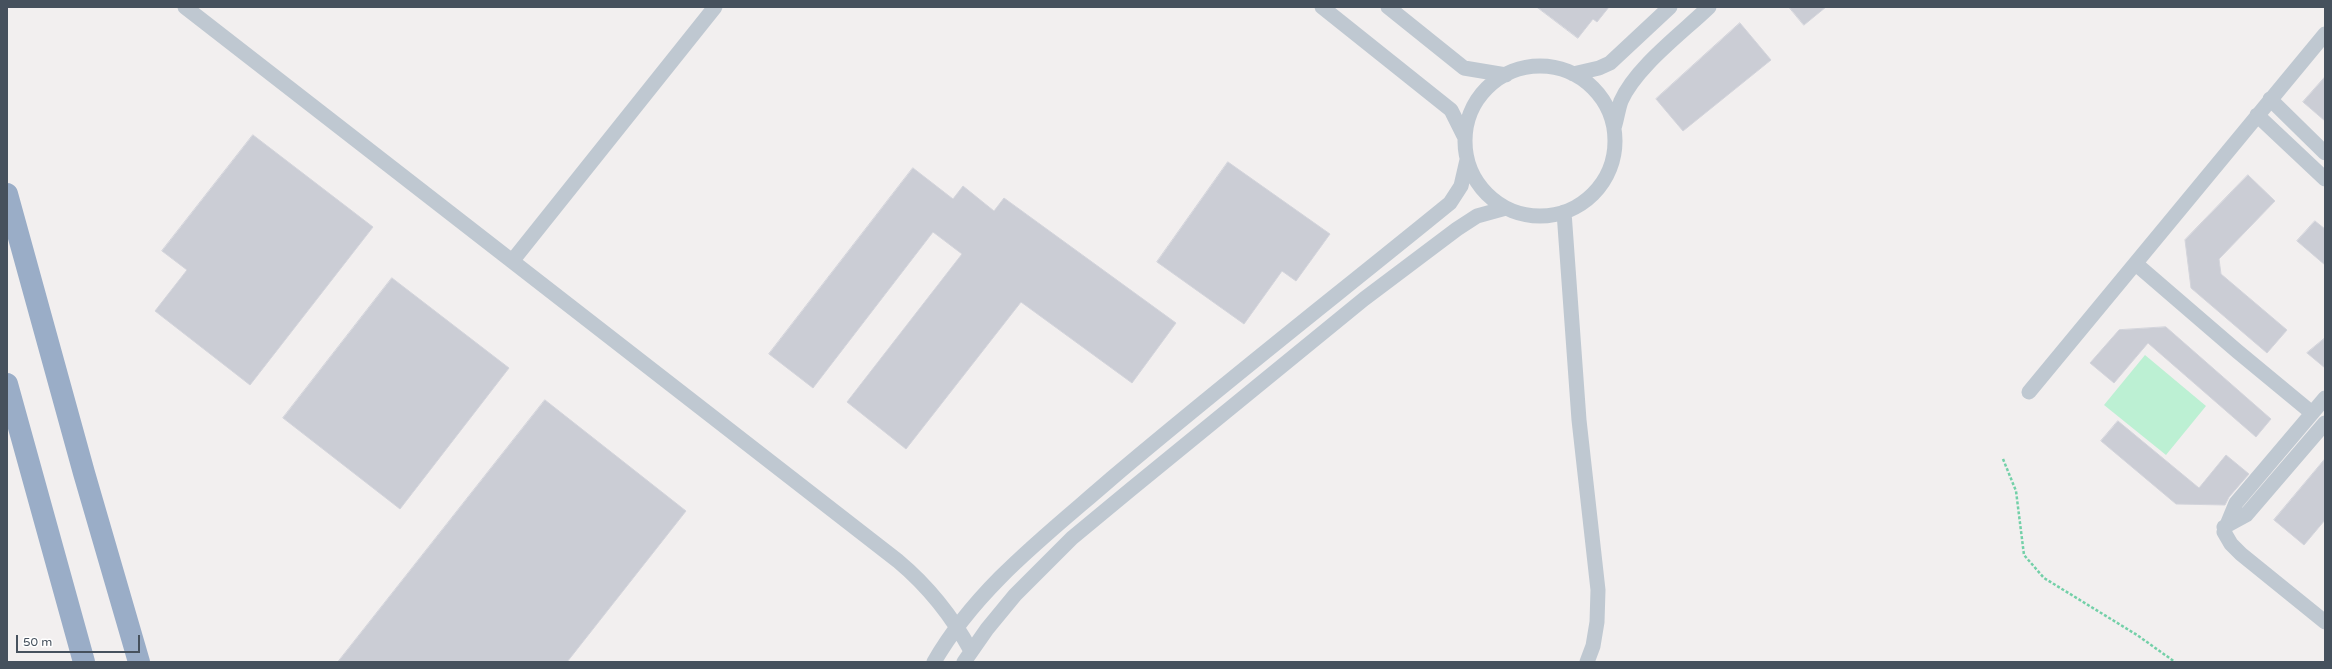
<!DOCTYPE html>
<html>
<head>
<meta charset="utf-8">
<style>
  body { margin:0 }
  #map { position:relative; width:2332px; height:669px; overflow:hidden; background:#f2efef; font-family:"Varela Round",sans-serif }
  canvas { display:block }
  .frame { position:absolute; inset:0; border:8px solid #46515d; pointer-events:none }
  .scale { position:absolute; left:16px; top:635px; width:124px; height:18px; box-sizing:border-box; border:2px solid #46515d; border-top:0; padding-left:5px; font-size:12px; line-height:14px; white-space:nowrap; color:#46515d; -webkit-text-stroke:3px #fff; paint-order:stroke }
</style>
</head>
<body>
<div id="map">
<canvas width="2332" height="669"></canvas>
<div class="frame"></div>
<div class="scale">50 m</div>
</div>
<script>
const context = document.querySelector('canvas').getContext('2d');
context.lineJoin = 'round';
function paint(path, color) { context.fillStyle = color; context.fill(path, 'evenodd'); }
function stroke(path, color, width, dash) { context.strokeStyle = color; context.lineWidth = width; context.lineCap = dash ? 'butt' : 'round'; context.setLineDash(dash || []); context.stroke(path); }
const green = new Path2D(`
  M 2145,355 L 2206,406 L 2166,455 L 2104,405 Z`);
const building = new Path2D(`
  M 1537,7 L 1609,7 L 1597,22 L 1593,19 L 1578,38 Z
  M 1789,7 L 1826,7 L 1804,25 Z
  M 1740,23 L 1771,60 L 1683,131 L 1656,99 Z
  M 2325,77 L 2325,121 L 2303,102 Z
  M 253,135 L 373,227 L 250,385 L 155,311 L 187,270 L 162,251 Z
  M 1228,162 L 1330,234 L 1296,281 L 1282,271 L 1244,324 L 1157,262 Z
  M 913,168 L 953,199 L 963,186 L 994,211 L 1004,198 L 1176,323 L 1132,383 L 1021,302 L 906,449 L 847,402 L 962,254 L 933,232 L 813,388 L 769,354 Z
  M 2248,175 L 2275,201 L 2219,259 L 2221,274 L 2287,330 L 2267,353 L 2191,288 L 2185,240 Z
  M 2315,221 L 2325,229 L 2325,265 L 2297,241 Z
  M 392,278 L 509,368 L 400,509 L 283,418 Z
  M 2166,327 L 2271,419 L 2256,437 L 2148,343 L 2114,383 L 2090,363 L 2119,330 Z
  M 2325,338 L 2325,368 L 2307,353 Z
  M 545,400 L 686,511 L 567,662 L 338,662 Z
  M 2118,421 L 2199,488 L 2226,455 L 2249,474 L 2229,497 L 2225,505 L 2176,504 L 2101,441 Z
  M 2325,459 L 2325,520 L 2304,545 L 2274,520 Z`);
const path = new Path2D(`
  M 2003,459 L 2016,491 L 2024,555 L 2044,578 L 2137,635 L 2175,662`);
const minor = new Path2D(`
  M 185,7 L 898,561 C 929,587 952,616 971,651
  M 1322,7 L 1451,110 L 1465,138
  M 1388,7 L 1464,68 L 1506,75
  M1465 141a75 75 0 1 1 150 0a75 75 0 1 1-150 0Z
  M 1573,74 L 1599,68 L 1610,63 L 1670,7
  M 2270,99 L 2325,153
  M 2257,115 L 2325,179
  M 1614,128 C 1617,119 1618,109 1621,101 C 1636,67 1682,33 1709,7
  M 1564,212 L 1579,420 L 1598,590 L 1597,622 L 1593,646 L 1587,662
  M 513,260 L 715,7
  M 2136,264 L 2237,351 L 2312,413
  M 2029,392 L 2325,34
  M 2325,398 L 2236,503 L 2224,532 L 2231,544 L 2241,554 L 2325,622
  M 2224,527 L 2246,515 L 2325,423
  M 934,662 C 977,587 1048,534 1112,478 C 1223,384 1337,295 1450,203 L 1461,186 L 1467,160
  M 964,662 L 987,629 L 1015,595 L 1072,538 L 1130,490 L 1364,299 L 1457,229 L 1477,216 L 1506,208`);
const trunk = new Path2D(`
  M 7,194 L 84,473 L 139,662
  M 7,384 L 84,662`);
paint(green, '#bcf0d3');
paint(building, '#cbcdd5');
stroke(building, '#d3d4db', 1);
stroke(path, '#73d0a8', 2.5, [3, 2]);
stroke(minor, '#bfc8d1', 15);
stroke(trunk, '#9aadc7', 22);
</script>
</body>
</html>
